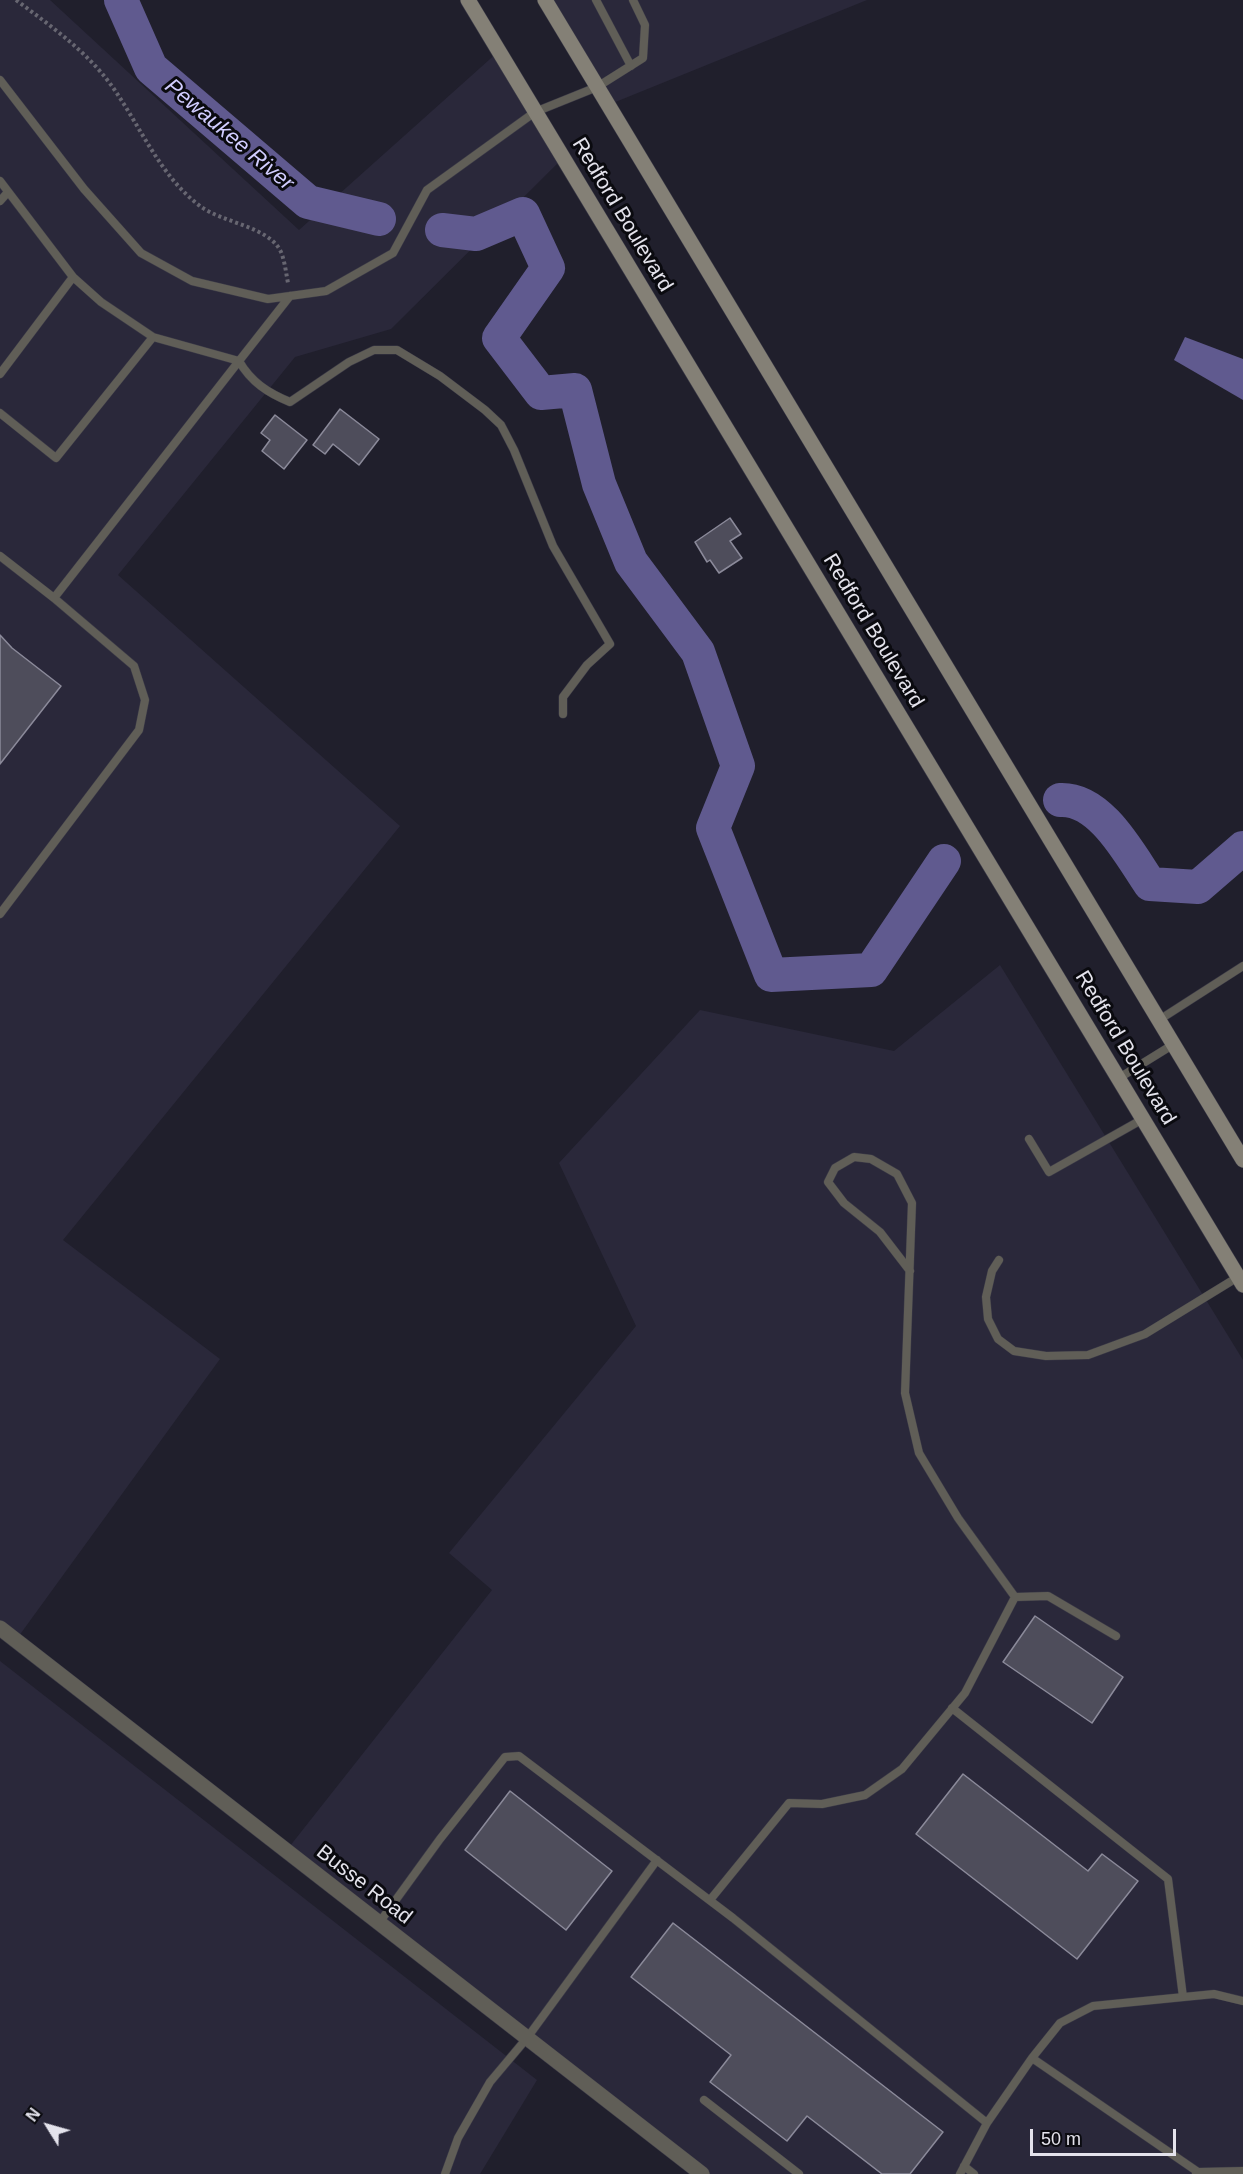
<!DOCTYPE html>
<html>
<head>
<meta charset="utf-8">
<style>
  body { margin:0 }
  #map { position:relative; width:1243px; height:2174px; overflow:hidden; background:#201f2c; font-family:Arial,sans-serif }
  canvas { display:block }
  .north { position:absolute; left:18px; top:2096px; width:60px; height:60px; -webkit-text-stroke:4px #0a0a0f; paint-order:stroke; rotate:307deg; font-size:16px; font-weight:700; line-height:24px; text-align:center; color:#e4e3ec }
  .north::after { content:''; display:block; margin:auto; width:21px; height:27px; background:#e4e3ec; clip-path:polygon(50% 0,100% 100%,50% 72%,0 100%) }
  .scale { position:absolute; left:1030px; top:2129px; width:146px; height:27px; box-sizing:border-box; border:3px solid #e4e3ec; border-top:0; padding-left:8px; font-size:18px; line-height:21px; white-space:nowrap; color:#e4e3ec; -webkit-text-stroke:4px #0a0a0f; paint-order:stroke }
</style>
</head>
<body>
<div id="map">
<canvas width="1243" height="2174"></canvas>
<div class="north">N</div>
<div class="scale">50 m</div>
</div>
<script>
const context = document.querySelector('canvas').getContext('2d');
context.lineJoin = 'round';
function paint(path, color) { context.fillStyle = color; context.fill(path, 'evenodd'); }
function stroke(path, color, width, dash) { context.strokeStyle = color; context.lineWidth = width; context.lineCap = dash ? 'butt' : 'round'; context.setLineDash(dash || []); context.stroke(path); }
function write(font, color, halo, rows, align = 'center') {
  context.font = font + ' Arial,sans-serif'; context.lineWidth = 6; context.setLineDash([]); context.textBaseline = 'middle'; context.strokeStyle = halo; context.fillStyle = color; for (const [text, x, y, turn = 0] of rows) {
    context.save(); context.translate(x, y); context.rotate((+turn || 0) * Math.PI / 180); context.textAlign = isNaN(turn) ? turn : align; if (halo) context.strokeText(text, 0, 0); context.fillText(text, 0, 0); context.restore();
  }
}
const built = new Path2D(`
  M 0,0 L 50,0 L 299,230 L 499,51 L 563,158 L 391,329 L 295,357 L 118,575 L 400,826 L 63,1240 L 220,1359 L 16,1640 L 0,1628 Z
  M 545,0 L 867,0 L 608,105 Z
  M 1000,965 L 1243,1360 L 1243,2174 L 702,2174 L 286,1851 L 492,1590 L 449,1553 L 636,1326 L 559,1163 L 700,1010 L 894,1051 Z
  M 0,1661 L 537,2080 L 480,2174 L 0,2174 Z`);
const water = new Path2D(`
  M 1185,337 L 1243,359 L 1243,400 L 1174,360 Z`);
const river = new Path2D(`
  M 121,0 L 151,68 L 308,202 L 379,219
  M 442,230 L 476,234 L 523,214 L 548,268 L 499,338 L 541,393 L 575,390 L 599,484 L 631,562 L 698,652 L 738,766 L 713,828 L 771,975 L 871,970 L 944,861
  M 1060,800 C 1101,798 1130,855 1150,884 L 1198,887 L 1243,848`);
const building = new Path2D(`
  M 340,409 L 379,439 L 359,465 L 333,444 L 325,454 L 313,445 Z
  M 275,415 L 307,440 L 284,469 L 262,451 L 270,440 L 261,433 Z
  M 730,518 L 741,534 L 730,541 L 742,558 L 719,573 L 710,560 L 707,562 L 695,542 Z
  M 0,635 L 12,648 L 61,686 L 0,764 Z
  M 1035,1616 L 1123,1677 L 1092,1723 L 1003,1662 Z
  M 963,1774 L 1088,1871 L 1102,1854 L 1138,1881 L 1077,1959 L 916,1834 Z
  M 510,1791 L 612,1871 L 566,1930 L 465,1850 Z
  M 673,1923 L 943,2132 L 910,2174 L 882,2174 L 807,2116 L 787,2141 L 710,2082 L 731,2055 L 631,1977 Z`);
const path = new Path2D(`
  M 16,0 C 52,27 88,52 114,89 C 141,128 161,177 200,206 C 222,223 269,226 281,252 C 285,262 286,273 288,283`);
const service = new Path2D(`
  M 596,0 L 631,66
  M 0,80 L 84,189 L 141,253 L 192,281 L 268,299 L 326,291 L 393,253 L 427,190 L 535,112 L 597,87 L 643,58 L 645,25 L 633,0
  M 0,181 L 73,277 L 101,302 L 153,337
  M 0,201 L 8,192
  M 290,296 L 239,361 C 251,382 268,393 290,402 L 349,362 L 374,350 L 397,350 L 440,376 L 485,410 L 501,425 L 514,450 L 553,546 L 610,644 L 587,665 L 563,697 L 563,714
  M 0,374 L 73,277
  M 0,413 L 56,458 L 153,337 L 239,361 L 54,598 L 0,556
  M 0,914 L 139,730 L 145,700 L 134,666 L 54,598
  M 1159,1020 L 1243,966
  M 1119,1078 L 1174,1044
  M 1029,1139 L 1049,1172 L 1143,1119
  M 999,1260 L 992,1271 L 986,1297 L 988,1319 L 998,1339 L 1014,1351 L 1046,1356 L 1088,1355 L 1145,1334 L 1238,1277
  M 910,1271 L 880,1232 L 844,1203 L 828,1182 L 835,1168 L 854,1157 L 871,1159 L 897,1174 L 912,1203 L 905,1393 L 919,1453 L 958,1518 L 1015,1597
  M 952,1708 L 1168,1879 L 1183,1997
  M 710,1900 L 789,1803 L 822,1804 L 865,1795 L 902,1769 L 965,1693 L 1015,1597 L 1048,1596 L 1116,1636
  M 379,1923 L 440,1839 L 505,1757 L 519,1756 L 733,1918 L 987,2123 L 1032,2058 L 1060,2023 L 1093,2006 L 1214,1994 L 1243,2001
  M 1032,2058 L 1198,2172
  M 704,2100 L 799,2174
  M 964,2166 L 974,2174
  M 445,2174 L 458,2138 L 490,2082 L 527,2038 L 657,1860
  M 960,2174 L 987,2123
  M 1196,2174 L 1198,2172 L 1243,2171`);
const minor = new Path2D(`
  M 0,1628 L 702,2174`);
const secondary = new Path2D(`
  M 468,0 L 1243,1285
  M 545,0 L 1243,1160`);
const streetNames = [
  ["Redford Boulevard",622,215,59],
  ["Redford Boulevard",873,631,59],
  ["Redford Boulevard",1125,1048,59],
  ["Busse Road",364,1885,38]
];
const waterNames = [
  ["Pewaukee River",229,135,40]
];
paint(built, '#2a283a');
paint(water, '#605a8f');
stroke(river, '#605a8f', 34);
paint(building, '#4e4d5b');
stroke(building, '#8b8a9a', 1.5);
stroke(service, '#3b3a47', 9);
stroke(minor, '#3b3a47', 16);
stroke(secondary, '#3b3a47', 16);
stroke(path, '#676671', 4, [3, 3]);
stroke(service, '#605e57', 8);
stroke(minor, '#605e57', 15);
stroke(secondary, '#848076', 15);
write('21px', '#e4e3ec', '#0a0a0f', streetNames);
write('italic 22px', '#d1cdff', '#0a0a0f', waterNames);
</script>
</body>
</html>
